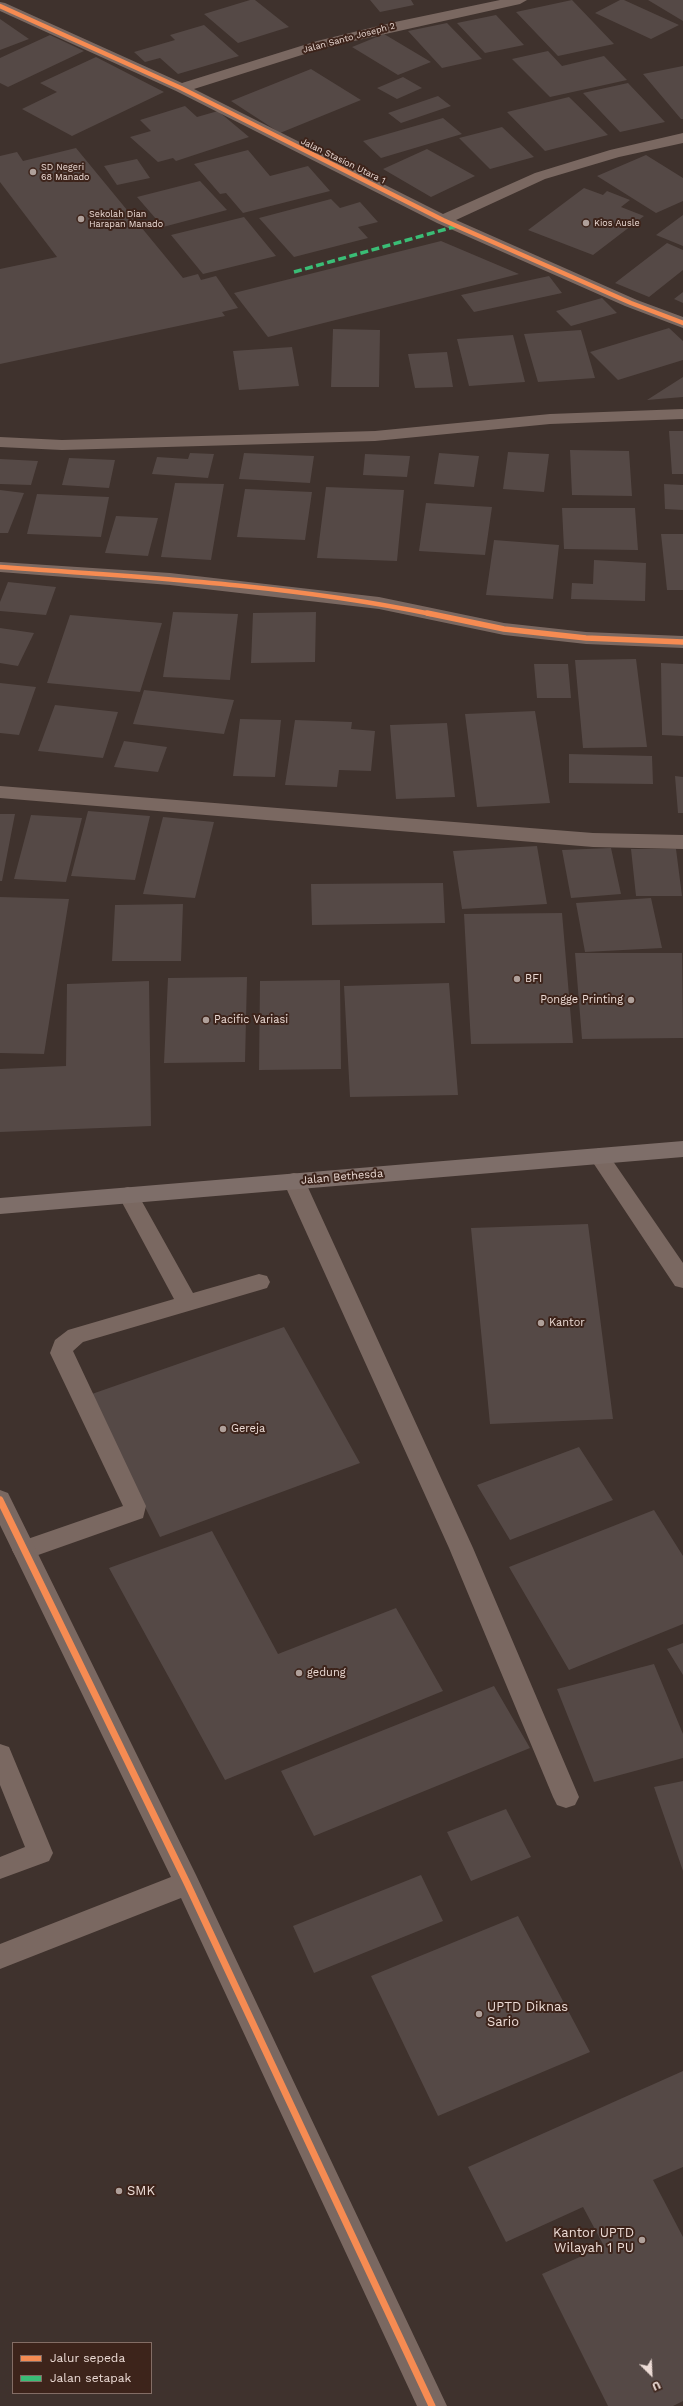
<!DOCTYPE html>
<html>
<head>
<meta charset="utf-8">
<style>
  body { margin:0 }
  #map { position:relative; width:683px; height:2406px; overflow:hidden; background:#3f322d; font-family:"Work Sans",sans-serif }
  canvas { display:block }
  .legend { position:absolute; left:12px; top:2342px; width:140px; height:52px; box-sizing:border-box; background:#3d241b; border:1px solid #836d65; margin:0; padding:5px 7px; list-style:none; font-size:12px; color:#ecdbd5 }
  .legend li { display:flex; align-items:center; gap:8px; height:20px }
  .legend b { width:20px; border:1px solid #836d65 }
  .north { position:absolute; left:631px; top:2354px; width:40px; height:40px; -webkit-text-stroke:3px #3d241b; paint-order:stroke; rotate:156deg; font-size:11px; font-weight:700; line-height:16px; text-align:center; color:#ecdbd5 }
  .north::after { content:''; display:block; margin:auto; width:14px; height:18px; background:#ecdbd5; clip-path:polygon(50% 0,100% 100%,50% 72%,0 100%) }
</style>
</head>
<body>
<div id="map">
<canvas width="683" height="2406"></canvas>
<ul class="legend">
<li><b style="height:5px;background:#f68b52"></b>Jalur sepeda</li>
<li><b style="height:5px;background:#3abd76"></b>Jalan setapak</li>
</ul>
<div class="north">U</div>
</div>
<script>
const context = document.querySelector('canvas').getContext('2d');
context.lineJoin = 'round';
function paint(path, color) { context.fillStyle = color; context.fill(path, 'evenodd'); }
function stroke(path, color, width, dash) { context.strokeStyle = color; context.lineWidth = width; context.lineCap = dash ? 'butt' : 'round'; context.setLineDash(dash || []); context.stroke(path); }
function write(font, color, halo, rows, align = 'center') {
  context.font = font + ' "Work Sans",sans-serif'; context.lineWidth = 4; context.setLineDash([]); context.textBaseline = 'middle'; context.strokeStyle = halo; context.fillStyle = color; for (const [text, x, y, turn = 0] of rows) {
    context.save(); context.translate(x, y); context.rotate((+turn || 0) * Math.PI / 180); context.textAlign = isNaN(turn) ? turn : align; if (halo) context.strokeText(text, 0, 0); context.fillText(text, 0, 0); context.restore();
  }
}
const building = new Path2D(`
  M 250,0 L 255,0 L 289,27 L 238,43 L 204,14 Z
  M 370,0 L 411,0 L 414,5 L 380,12 Z
  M 572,0 L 614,44 L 558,56 L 516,12 Z
  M 620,0 L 624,0 L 679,25 L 651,39 L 595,13 Z
  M 648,0 L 683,0 L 683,21 Z
  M 496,15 L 524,45 L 485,53 L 457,23 Z
  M 0,19 L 29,39 L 0,50 Z
  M 447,23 L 482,59 L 442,68 L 408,31 Z
  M 204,25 L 239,56 L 178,74 L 160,58 L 145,62 L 134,52 L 175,40 L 170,35 Z
  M 384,34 L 431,62 L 398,75 L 352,47 Z
  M 50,35 L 84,51 L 8,87 L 0,83 L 0,58 Z
  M 548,51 L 562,66 L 604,56 L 627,80 L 550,97 L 512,59 Z
  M 96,57 L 164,92 L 72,136 L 22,109 L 57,92 L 40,83 Z
  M 683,66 L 683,119 L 681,119 L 643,74 Z
  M 311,69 L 361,100 L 280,133 L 231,101 Z
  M 403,77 L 422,88 L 397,99 L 377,88 Z
  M 628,83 L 665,122 L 620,132 L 583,93 Z
  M 438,96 L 451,106 L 401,123 L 388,113 Z
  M 569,97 L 608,135 L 545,151 L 507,112 Z
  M 185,106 L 197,117 L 218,111 L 249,137 L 176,161 L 173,158 L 158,162 L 130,137 L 151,131 L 140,120 Z
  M 443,118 L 462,134 L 381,158 L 363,141 Z
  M 502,127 L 534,157 L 490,169 L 459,138 Z
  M 76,148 L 183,278 L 198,274 L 201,280 L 216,276 L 238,308 L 222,312 L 225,316 L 0,364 L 0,269 L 57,257 L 0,182 L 0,156 L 17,152 L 23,161 Z
  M 427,149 L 475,176 L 431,197 L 383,169 Z
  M 248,150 L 270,176 L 308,166 L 330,191 L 243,213 L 226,193 L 220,194 L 194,164 Z
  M 646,155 L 683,178 L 683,201 L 656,213 L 597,176 Z
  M 137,159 L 150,178 L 117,185 L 104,166 Z
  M 200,181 L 227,210 L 163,227 L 137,197 Z
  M 584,188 L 603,195 L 607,191 L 630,200 L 621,207 L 644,216 L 593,255 L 528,230 Z
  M 331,199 L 340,208 L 360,202 L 378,222 L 358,227 L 368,238 L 294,257 L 259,218 Z
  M 683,215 L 683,246 L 656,235 Z
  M 244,217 L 276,256 L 203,274 L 171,235 Z
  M 441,241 L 519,274 L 268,337 L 234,293 Z
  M 667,243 L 683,250 L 683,270 L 649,297 L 615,283 Z
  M 549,276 L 562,293 L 474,312 L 461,295 Z
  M 683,292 L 683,303 L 674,299 Z
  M 602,298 L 617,313 L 571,326 L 556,311 Z
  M 669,328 L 683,341 L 683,360 L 618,380 L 590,352 Z
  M 333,329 L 380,330 L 379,387 L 331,387 Z
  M 581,330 L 595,378 L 538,382 L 524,334 Z
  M 513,335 L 525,382 L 469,386 L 457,339 Z
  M 292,347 L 299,386 L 239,390 L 233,351 Z
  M 447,352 L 453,387 L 415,388 L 408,354 Z
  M 683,377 L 683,397 L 647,400 Z
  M 669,431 L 683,431 L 683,474 L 672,474 Z
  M 570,450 L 629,451 L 632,496 L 572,495 Z
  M 508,452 L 549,454 L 544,492 L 503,489 Z
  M 190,453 L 214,454 L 208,478 L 152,474 L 157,457 L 188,459 Z
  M 244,453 L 314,456 L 310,483 L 239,479 Z
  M 439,453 L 479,456 L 474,487 L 434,484 Z
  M 365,454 L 410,456 L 407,477 L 363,475 Z
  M 69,458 L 115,460 L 109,488 L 62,485 Z
  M 0,459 L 38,461 L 31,485 L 0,484 Z
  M 175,483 L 224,484 L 211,560 L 161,557 Z
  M 664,484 L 683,485 L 683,510 L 665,509 Z
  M 326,487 L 404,490 L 397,561 L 317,558 Z
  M 245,489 L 312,492 L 305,540 L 237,537 Z
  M 0,490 L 24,493 L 8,533 L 0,533 Z
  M 37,494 L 109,497 L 101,537 L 27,534 Z
  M 426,503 L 492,507 L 485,555 L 419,551 Z
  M 562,508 L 635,508 L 638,550 L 564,549 Z
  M 116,516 L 158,518 L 148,556 L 105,553 Z
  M 661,534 L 683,534 L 683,590 L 667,590 Z
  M 494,540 L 559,545 L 553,599 L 486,595 Z
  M 594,560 L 646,563 L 645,601 L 571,599 L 572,583 L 593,584 Z
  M 8,582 L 56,587 L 46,615 L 0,611 L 0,602 Z
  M 173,612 L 238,614 L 230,680 L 163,677 Z
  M 316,612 L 315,662 L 251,663 L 253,613 Z
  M 70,615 L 162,623 L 140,692 L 47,683 Z
  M 0,628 L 34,633 L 18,666 L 0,663 Z
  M 636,659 L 647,747 L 583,748 L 575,660 Z
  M 661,663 L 683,664 L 683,736 L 662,735 Z
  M 534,664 L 568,664 L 571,698 L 537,698 Z
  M 0,683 L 36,687 L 19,735 L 0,733 Z
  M 144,690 L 234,700 L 224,734 L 133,724 Z
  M 55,705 L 118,712 L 103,758 L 38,751 Z
  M 535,711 L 550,803 L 477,807 L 465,714 Z
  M 240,719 L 281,720 L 275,777 L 233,776 Z
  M 295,720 L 352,722 L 351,729 L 375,731 L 371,771 L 339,770 L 337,787 L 285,785 Z
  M 447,723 L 455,797 L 396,799 L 390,725 Z
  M 124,741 L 167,747 L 158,772 L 114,767 Z
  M 569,754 L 652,756 L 653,784 L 569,783 Z
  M 675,776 L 683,777 L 683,813 L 678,813 Z
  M 88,811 L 150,816 L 135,880 L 71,876 Z
  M 0,814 L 15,814 L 2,881 L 0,881 Z
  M 31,815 L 82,818 L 66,882 L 14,879 Z
  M 163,817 L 214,822 L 195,898 L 143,894 Z
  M 537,846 L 547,904 L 462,909 L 453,851 Z
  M 611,848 L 621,894 L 571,898 L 562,850 Z
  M 631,849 L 676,849 L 682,896 L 636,896 Z
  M 443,883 L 445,923 L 312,925 L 311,884 Z
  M 0,897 L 69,899 L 44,1054 L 0,1053 Z
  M 651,898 L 662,948 L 585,952 L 576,903 Z
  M 183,904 L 181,961 L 112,961 L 115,905 Z
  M 562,913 L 573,1043 L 471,1044 L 464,914 Z
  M 575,953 L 682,953 L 683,1038 L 582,1039 Z
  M 247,977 L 245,1062 L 164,1063 L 168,978 Z
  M 340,980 L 341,1069 L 259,1070 L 260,981 Z
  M 149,981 L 151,1126 L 0,1132 L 0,1069 L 66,1066 L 67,984 Z
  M 449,983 L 458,1095 L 350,1097 L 344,986 Z
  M 588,1224 L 613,1419 L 490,1424 L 471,1228 Z
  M 284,1327 L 360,1463 L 160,1537 L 89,1395 Z
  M 579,1447 L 613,1500 L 510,1540 L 477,1485 Z
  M 654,1510 L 683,1556 L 683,1624 L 569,1670 L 509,1567 Z
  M 212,1531 L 278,1654 L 396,1608 L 443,1691 L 225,1780 L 109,1568 Z
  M 683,1643 L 683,1675 L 667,1649 Z
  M 654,1664 L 683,1734 L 683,1758 L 594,1782 L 557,1689 Z
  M 494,1686 L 530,1748 L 314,1836 L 281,1771 Z
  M 683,1781 L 683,1871 L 654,1787 Z
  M 506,1809 L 531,1857 L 471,1881 L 447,1832 Z
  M 421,1875 L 443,1921 L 314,1973 L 293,1926 Z
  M 518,1916 L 590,2052 L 438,2116 L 371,1976 Z
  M 683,2071 L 683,2167 L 653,2180 L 683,2237 L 683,2401 L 673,2406 L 608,2406 L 542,2274 L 604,2246 L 583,2207 L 506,2242 L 468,2167 Z`);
const lane = new Path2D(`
  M 599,1148 L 606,1151 L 683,1263 L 683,1288 L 675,1286 L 592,1161 L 589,1156 L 592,1151 Z
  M 128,1187 L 135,1189 L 193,1293 L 259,1274 L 267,1276 L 270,1282 L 267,1288 L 83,1342 L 73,1351 L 146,1506 L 143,1518 L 24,1560 L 16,1557 L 12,1550 L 16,1543 L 123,1506 L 50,1353 L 55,1340 L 68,1330 L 174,1299 L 118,1195 L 121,1189 Z
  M 0,1744 L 9,1747 L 53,1853 L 49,1861 L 0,1879 L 0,1857 L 25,1847 L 0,1785 Z`);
const street = new Path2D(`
  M 500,0 L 527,0 L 520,4 L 327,47 L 194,89 L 443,214 L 535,173 L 610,150 L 683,133 L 683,143 L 619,157 L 545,179 L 456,220 L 637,300 L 683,317 L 683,328 L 625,306 L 437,223 L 176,91 L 0,11 L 0,2 L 5,3 L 182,83 L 317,41 L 395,22 Z
  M 683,409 L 683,419 L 550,424 L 375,441 L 62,450 L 0,447 L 0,437 L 62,440 L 375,431 L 550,414 Z
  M 0,562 L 170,573 L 379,597 L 504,623 L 586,632 L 683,636 L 683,648 L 586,644 L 504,635 L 379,609 L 170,585 L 0,572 Z
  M 0,786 L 593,833 L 683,835 L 683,849 L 593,847 L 0,798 Z
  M 294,1173 L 302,1175 L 305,1181 L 473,1548 L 579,1797 L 575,1805 L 566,1808 L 557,1805 L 553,1797 L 449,1548 L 283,1181 L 286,1175 Z
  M 0,1490 L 8,1493 L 196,1875 L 447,2406 L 417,2406 L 181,1898 L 0,1969 L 0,1944 L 171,1877 L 0,1525 Z`);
const highway = new Path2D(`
  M 683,1141 L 683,1157 L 0,1214 L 0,1198 Z`);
const quiet = new Path2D(`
  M 294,272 L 457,226`);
const cyclewayFar2 = new Path2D(`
  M 0,6 L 181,88 L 443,220 L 631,303 L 683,323
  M 0,567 C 143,577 291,585 431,614`);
const cyclewayFar1 = new Path2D(`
  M 427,613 L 504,629 L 586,638 L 683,642`);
const cycleway = new Path2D(`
  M 0,1500 L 187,1883 L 432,2406`);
const markers = [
  [33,172,4,"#afa09a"],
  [81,219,4,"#afa09a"],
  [586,223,4,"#afa09a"],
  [517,979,4,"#afa09a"],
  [631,1000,4,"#afa09a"],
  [206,1020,4,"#afa09a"],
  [541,1323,4,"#afa09a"],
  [223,1429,4,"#afa09a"],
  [299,1673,4,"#afa09a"],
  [479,2014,4,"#afa09a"],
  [119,2191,4,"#afa09a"],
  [642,2240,4,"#afa09a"]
];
const farStreetnames = [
  ["Jalan Santo Joseph 2",349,38,-15],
  ["Jalan Stasion Utara 1",343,161,26]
];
const farPoinames = [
  ["SD Negeri",41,167],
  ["68 Manado",41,177],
  ["Sekolah Dian",89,214],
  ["Harapan Manado",89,224],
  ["Kios Ausle",594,223]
];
const poiNames = [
  ["BFI",525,979],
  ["Pongge Printing",623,1000,"right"],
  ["Pacific Variasi",214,1020],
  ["Kantor",549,1323],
  ["Gereja",231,1429],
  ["gedung",307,1673]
];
const streetNames = [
  ["Jalan Bethesda",342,1177,-5]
];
const nearPoinames = [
  ["UPTD Diknas",487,2007],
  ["Sario",487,2022],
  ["SMK",127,2191],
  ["Kantor UPTD",634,2233,"right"],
  ["Wilayah 1 PU",634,2248,"right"]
];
paint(building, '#554946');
paint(lane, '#7a6861');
paint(street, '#7a6861');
paint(highway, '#7e6e69');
stroke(quiet, '#3abd76', 3.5, [8, 3.5]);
stroke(cyclewayFar2, '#f68b52', 4.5);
stroke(cyclewayFar1, '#f68b52', 5.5);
stroke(cycleway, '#f68b52', 7);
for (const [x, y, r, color] of markers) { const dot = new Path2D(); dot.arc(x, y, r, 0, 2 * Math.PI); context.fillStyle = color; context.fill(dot); stroke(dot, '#3d241b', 1.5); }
write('9px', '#ecdbd5', '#3d241b', farStreetnames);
write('9px', '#ecdbd5', '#3d241b', farPoinames, 'left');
write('11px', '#ecdbd5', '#3d241b', poiNames, 'left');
write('11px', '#ecdbd5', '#3d241b', streetNames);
write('13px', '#ecdbd5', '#3d241b', nearPoinames, 'left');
</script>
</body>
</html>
